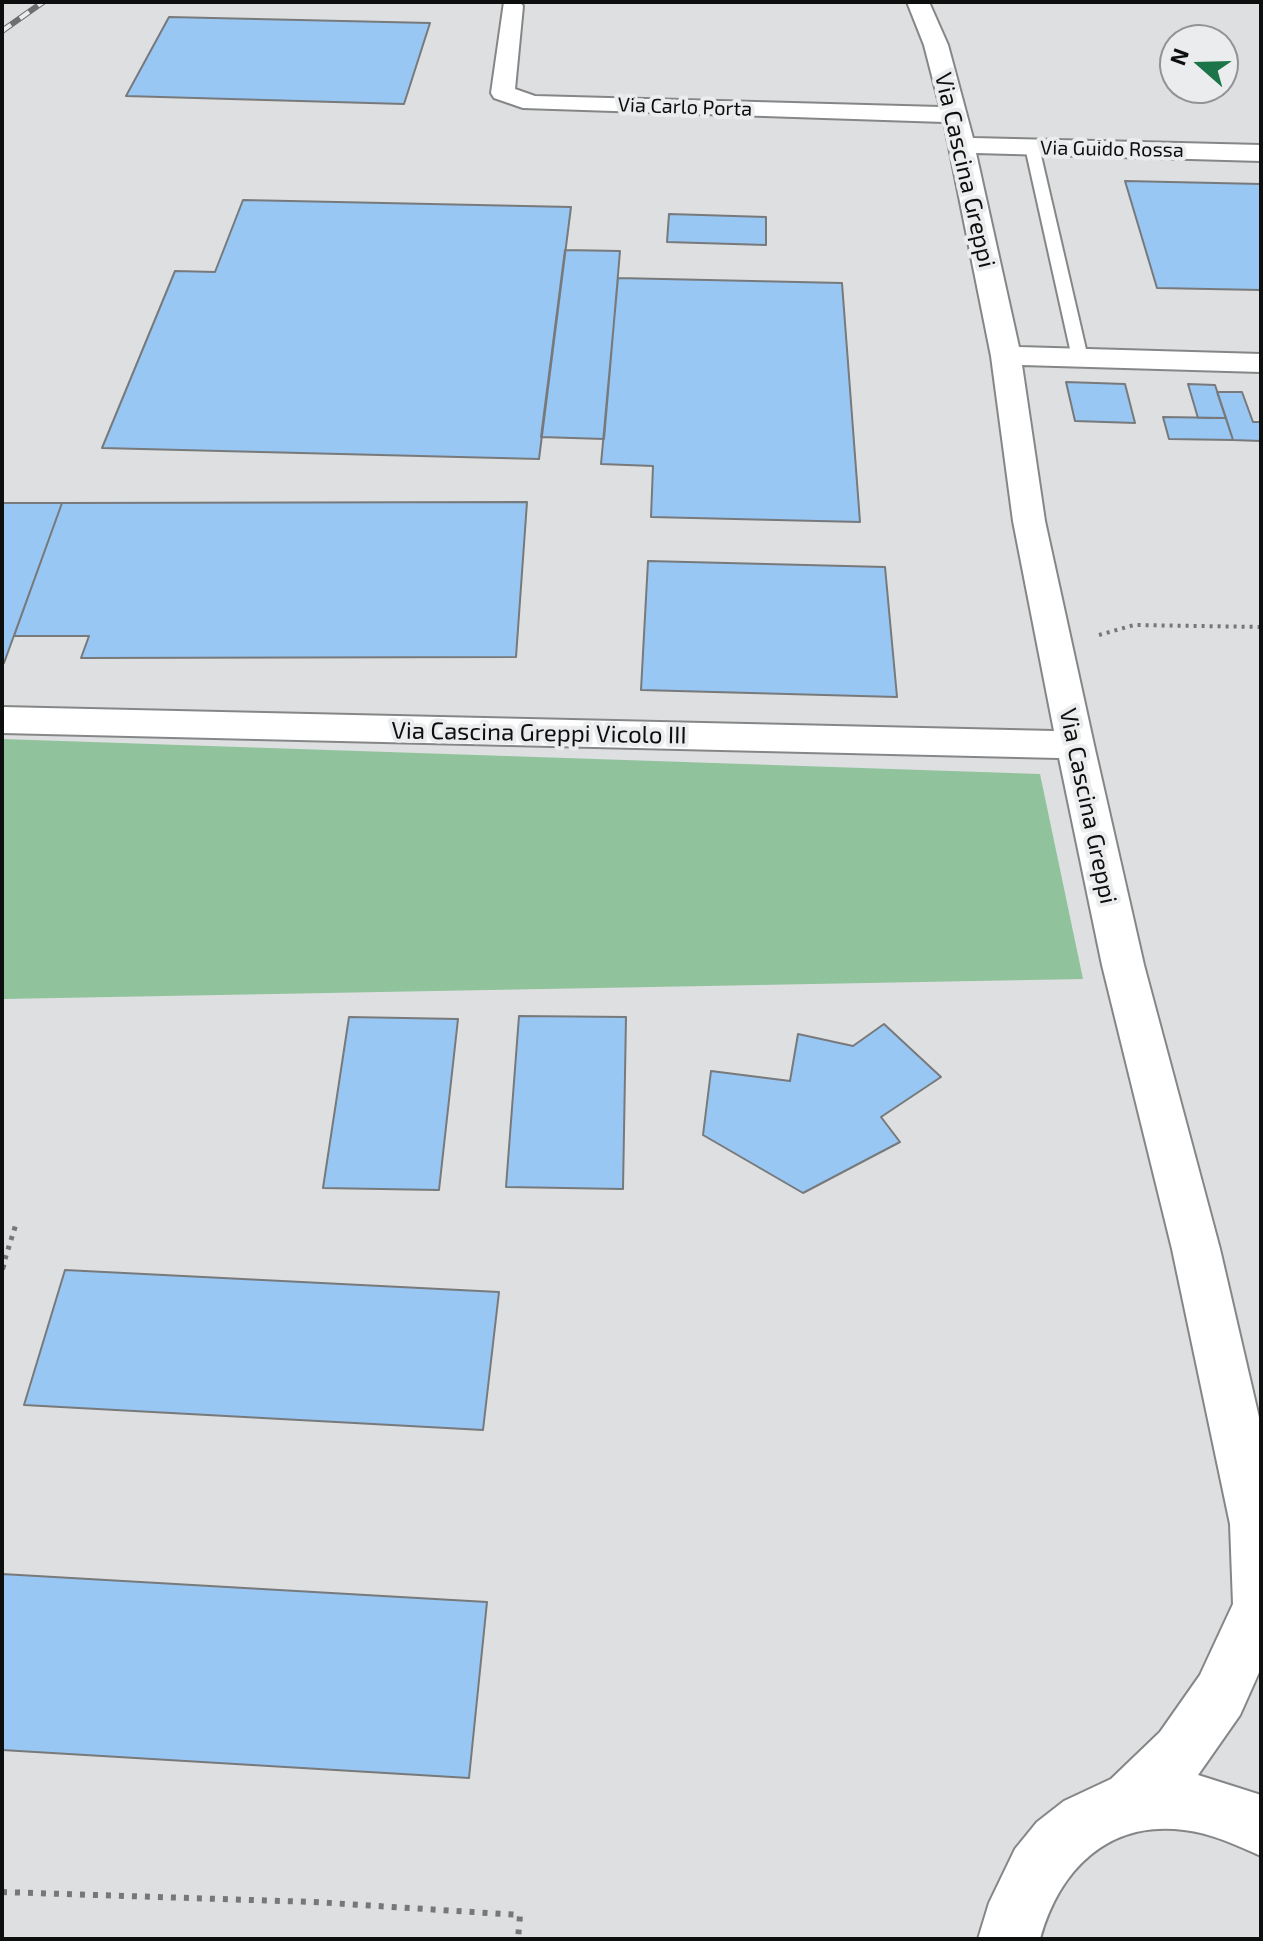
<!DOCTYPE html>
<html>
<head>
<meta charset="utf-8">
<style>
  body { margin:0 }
  #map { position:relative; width:1263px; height:1941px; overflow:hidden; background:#dddfe0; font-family:"Exo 2",sans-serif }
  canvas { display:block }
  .frame { position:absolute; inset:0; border:4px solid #0d0e0e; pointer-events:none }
  .north { position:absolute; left:1159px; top:24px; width:80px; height:80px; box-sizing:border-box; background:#ebeced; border:2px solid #929394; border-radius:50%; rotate:290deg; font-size:22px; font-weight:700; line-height:32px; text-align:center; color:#0d0e0e }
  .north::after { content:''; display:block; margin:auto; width:28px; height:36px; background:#1b7549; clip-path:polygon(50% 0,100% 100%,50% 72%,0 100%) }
</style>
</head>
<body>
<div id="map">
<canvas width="1263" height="1941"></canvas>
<div class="frame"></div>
<div class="north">N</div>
</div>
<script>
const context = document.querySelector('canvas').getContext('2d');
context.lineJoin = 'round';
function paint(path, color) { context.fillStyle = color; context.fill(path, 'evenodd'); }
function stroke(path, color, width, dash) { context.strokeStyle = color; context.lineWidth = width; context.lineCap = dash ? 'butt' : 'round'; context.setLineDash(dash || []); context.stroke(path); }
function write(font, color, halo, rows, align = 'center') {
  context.font = font + ' "Exo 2",sans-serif'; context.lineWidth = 8; context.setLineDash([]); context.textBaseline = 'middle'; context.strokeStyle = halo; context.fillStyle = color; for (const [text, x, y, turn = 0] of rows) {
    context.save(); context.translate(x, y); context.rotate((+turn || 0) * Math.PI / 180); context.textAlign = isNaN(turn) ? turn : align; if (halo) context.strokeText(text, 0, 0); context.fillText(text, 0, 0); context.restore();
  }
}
const green = new Path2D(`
  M 2,739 L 1040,774 L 1083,979 L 2,999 Z`);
const building = new Path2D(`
  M 169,17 L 430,23 L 404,104 L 126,96 Z
  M 1125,181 L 1261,184 L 1261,290 L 1157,288 Z
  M 243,200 L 571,207 L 539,459 L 102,448 L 175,271 L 215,272 Z
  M 669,214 L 766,217 L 766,245 L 667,242 Z
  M 565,250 L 620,251 L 604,439 L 541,437 Z
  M 618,278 L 842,283 L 860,522 L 651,517 L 653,466 L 601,464 Z
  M 1066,382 L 1125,384 L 1135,423 L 1075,421 Z
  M 1188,384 L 1215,385 L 1226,418 L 1198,418 Z
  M 1217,392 L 1242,392 L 1253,422 L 1261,422 L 1261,441 L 1233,440 Z
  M 1163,417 L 1226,418 L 1233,440 L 1169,439 Z
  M 527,502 L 516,657 L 81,658 L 89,636 L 14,636 L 62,503 Z
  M 2,503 L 62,503 L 4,663 L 2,663 Z
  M 648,561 L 885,567 L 897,697 L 641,690 Z
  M 519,1016 L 626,1017 L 623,1189 L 506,1187 Z
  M 349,1017 L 458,1019 L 439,1190 L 323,1188 Z
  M 884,1024 L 941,1077 L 881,1117 L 900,1142 L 803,1193 L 703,1135 L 711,1071 L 790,1081 L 798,1034 L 853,1046 Z
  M 65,1270 L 499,1292 L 483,1430 L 24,1405 Z
  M 2,1574 L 487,1602 L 469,1778 L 2,1750 Z`);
const pathFar2 = new Path2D(`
  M 1099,635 L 1134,625 L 1261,627`);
const pathFar1 = new Path2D(`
  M 5,1259 L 16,1224`);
const path = new Path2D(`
  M 2,1269 L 6,1257
  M 2,1892 L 314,1902 L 520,1915 L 518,1939`);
const lane = new Path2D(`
  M 1027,144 L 1039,147 L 1088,358 L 1085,361 L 1075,361 L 1072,358 L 1025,147 Z`);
const street = new Path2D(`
  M 504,2 L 520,2 L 523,6 L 515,89 L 535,96 L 940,107 L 924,45 L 907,2 L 929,2 L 948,45 L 973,138 L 1261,145 L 1261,161 L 976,153 L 1019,347 L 1261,354 L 1261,372 L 1022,365 L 1045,521 L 1094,745 L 1144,965 L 1220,1249 L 1261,1426 L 1261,1668 L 1240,1715 L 1198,1775 L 1261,1795 L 1261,1856 C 1236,1845 1211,1833 1184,1830 C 1108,1820 1059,1870 1040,1939 L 978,1939 L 989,1903 L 1015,1849 L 1037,1822 L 1064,1801 L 1111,1779 L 1160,1732 L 1200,1675 L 1233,1604 L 1230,1524 L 1172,1249 L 1102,965 L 1059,758 L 2,733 L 2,707 L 1054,731 L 1013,521 L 991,356 L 944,122 L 523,108 L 494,98 L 491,93 Z`);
const rail = new Path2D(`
  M 2,31 L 43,2`);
const farStreetnames = [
  ["Via Carlo Porta",685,107,2],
  ["Via Guido Rossa",1112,149,1]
];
const streetNames = [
  ["Via Cascina Greppi",965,170,77],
  ["Via Cascina Greppi Vicolo III",539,733,1],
  ["Via Cascina Greppi",1088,806,78]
];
paint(green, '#90c29c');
paint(building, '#98c7f4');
stroke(building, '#78797a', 2);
stroke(lane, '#858687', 4);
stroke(street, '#858687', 4);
stroke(pathFar2, '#767878', 4, [3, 5]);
stroke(pathFar1, '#767878', 5, [4, 6]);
stroke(path, '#767878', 6, [5, 8]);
paint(lane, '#fff');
paint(street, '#fff');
stroke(rail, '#6e6f70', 6);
stroke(rail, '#ebeced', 4, [11]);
write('20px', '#0d0e0e', '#ebeced', farStreetnames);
write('24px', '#0d0e0e', '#ebeced', streetNames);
</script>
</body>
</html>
